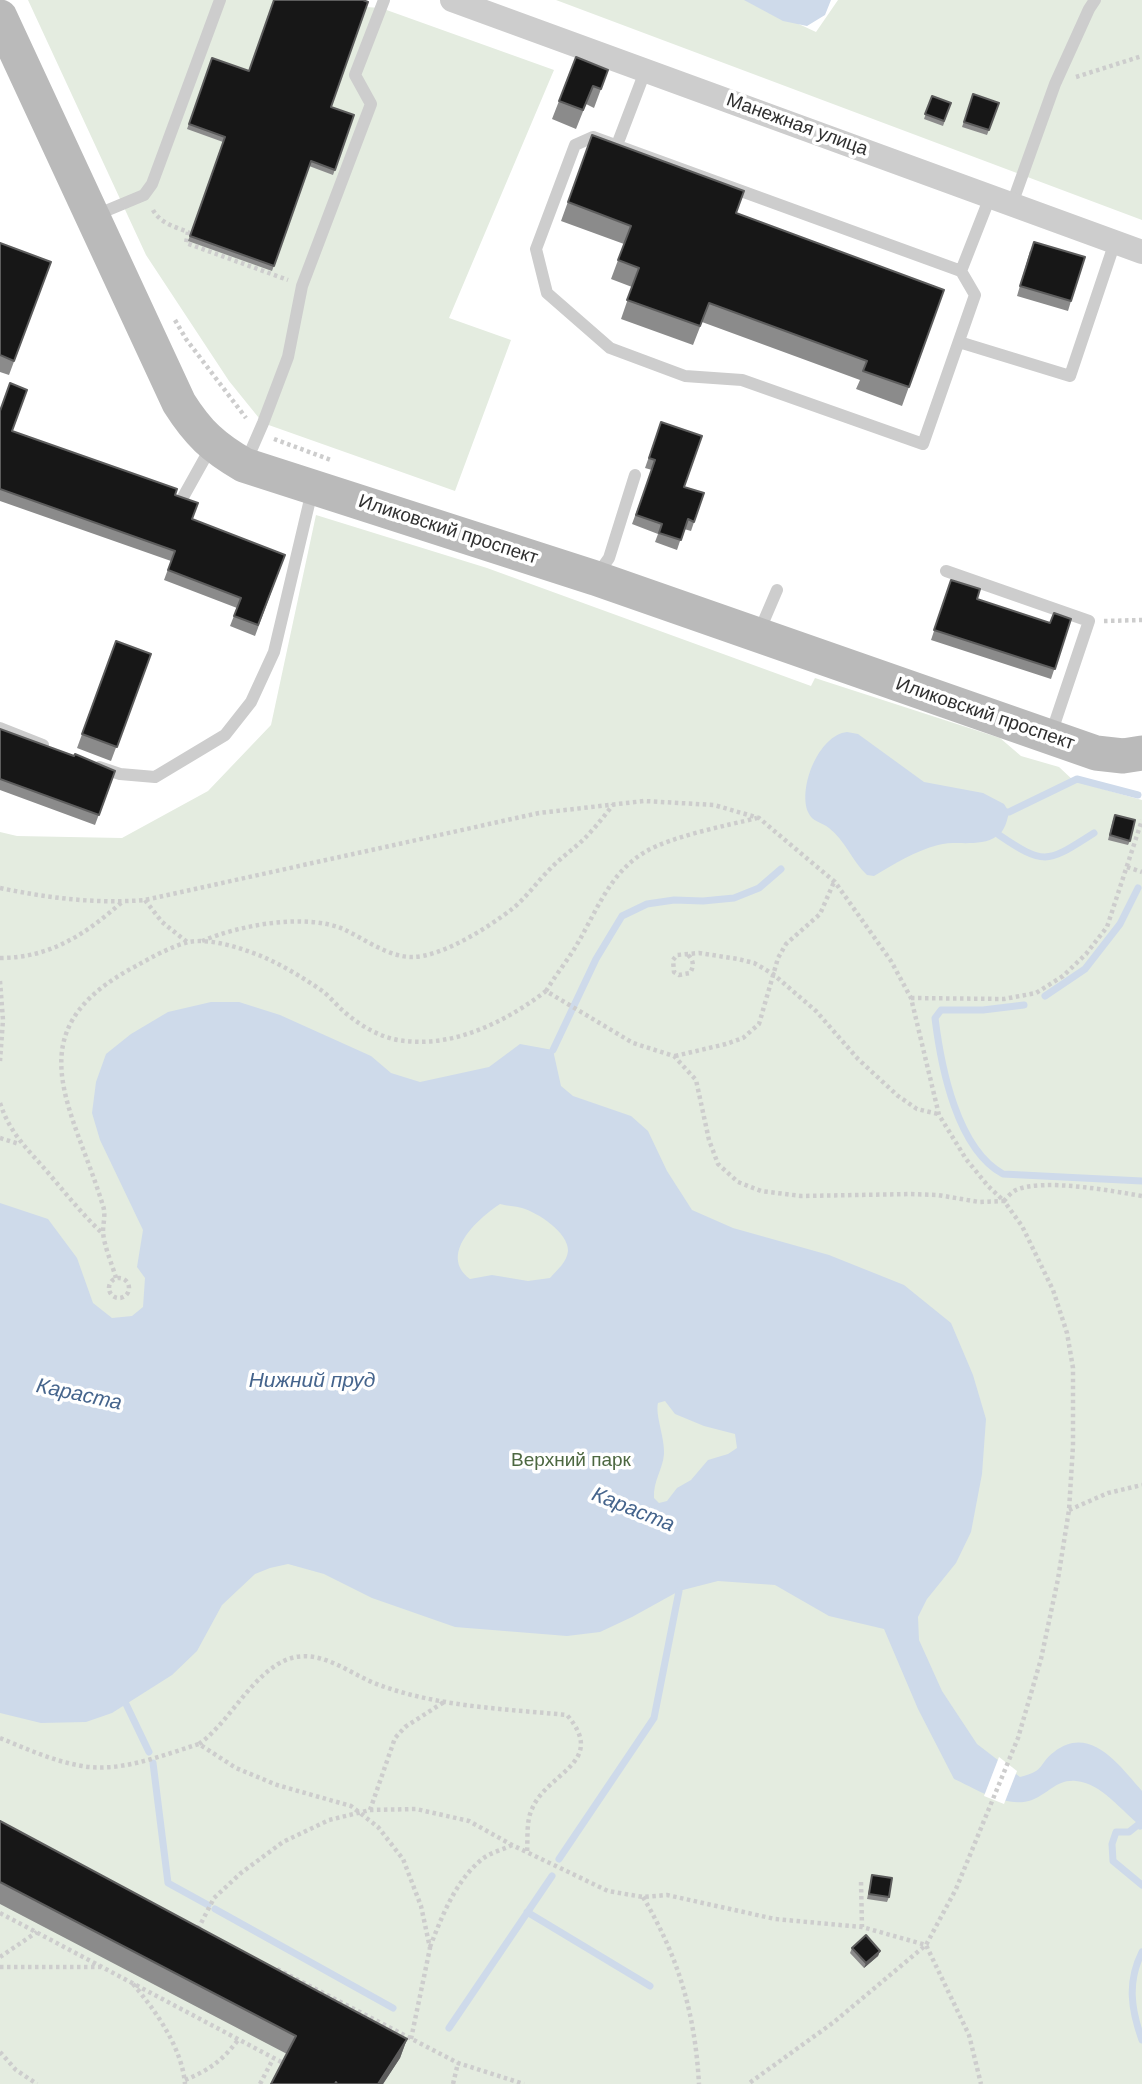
<!DOCTYPE html>
<html>
<head>
<meta charset="utf-8">
<style>
  body { margin:0 }
  canvas { display:block; background:#fff }
</style>
</head>
<body>
<canvas width="1142" height="2084"></canvas>
<script>
const context = document.querySelector('canvas').getContext('2d');
context.lineJoin = 'round';
function paint(path, color) { context.fillStyle = color; context.fill(path, 'evenodd'); }
function stroke(path, color, width, dash) { context.strokeStyle = color; context.lineWidth = width; context.lineCap = dash ? 'butt' : 'round'; context.setLineDash(dash || []); context.stroke(path); }
function write(font, color, halo, rows, align = 'center') {
  context.font = font + ' Arial,sans-serif'; context.lineWidth = 7; context.setLineDash([]); context.textBaseline = 'middle'; context.strokeStyle = halo; context.fillStyle = color; for (const [text, x, y, turn = 0] of rows) {
    context.save(); context.translate(x, y); context.rotate((+turn || 0) * Math.PI / 180); context.textAlign = isNaN(turn) ? turn : align; if (halo) context.strokeText(text, 0, 0); context.fillText(text, 0, 0); context.restore();
  }
}
const green = new Path2D(`
  M 28,0 L 347,0 L 366,7 L 381,8 L 554,70 L 449,318 L 511,340 L 455,491 L 263,423 L 229,381 L 146,255 Z
  M 556,0 L 747,0 L 816,32 L 838,0 L 1142,0 L 1142,220 Z
  M 316,515 L 487,568 L 811,686 L 815,678 L 1000,738 L 1021,756 L 1059,767 L 1074,781 L 1142,800 L 1142,2084 L 0,2084 L 0,832 L 17,836 L 122,838 L 208,791 L 271,725 Z`);
const water = new Path2D(`
  M 744,0 L 831,0 L 825,15 L 807,26 L 783,21 Z
  M 847,732 L 858,734 L 924,782 L 983,793 L 1004,804 L 1009,812 C 1007,821 1005,831 997,836 C 980,848 957,840 938,845 C 915,851 894,864 874,876 L 867,875 C 852,861 845,840 829,828 C 822,822 812,822 808,812 C 798,787 819,735 847,732 Z
  M 211,1002 L 239,1002 L 280,1015 L 371,1056 L 391,1073 L 420,1082 L 489,1067 L 520,1044 L 553,1050 L 561,1086 L 573,1096 L 631,1116 L 648,1131 L 667,1171 L 692,1210 L 733,1228 L 829,1255 L 904,1285 L 951,1323 L 973,1375 L 986,1419 L 982,1474 L 971,1532 L 956,1563 L 927,1599 L 918,1617 L 919,1640 L 942,1691 L 977,1744 L 1020,1777 C 1047,1770 1037,1765 1054,1752 C 1090,1724 1119,1765 1142,1791 L 1142,1827 C 1122,1812 1102,1783 1076,1781 C 1057,1779 1048,1794 1032,1800 C 1007,1809 976,1789 954,1779 L 918,1709 L 884,1629 L 829,1616 L 775,1585 L 718,1581 L 679,1591 L 632,1617 L 600,1632 L 567,1636 L 455,1627 L 372,1598 L 324,1574 L 288,1564 L 270,1568 L 255,1574 L 222,1605 L 197,1651 L 172,1675 L 112,1713 L 86,1722 L 41,1723 L 0,1713 L 0,1203 L 48,1219 L 77,1258 L 93,1303 L 112,1318 L 132,1316 L 143,1307 L 145,1278 L 137,1267 L 143,1230 L 100,1140 L 92,1113 L 96,1082 L 106,1054 L 131,1034 L 168,1012 ZM 500,1204 C 507,1206 515,1206 522,1208 C 537,1212 569,1233 568,1251 C 567,1262 557,1270 550,1278 L 528,1281 L 492,1275 L 470,1279 C 438,1255 477,1219 500,1204 ZM 665,1401 L 675,1414 L 704,1426 L 735,1434 L 737,1448 L 728,1454 L 708,1460 L 691,1480 L 677,1488 L 667,1501 L 659,1503 L 654,1498 C 653,1481 663,1469 664,1454 C 665,1438 655,1415 658,1403 Z`);
const pier = new Path2D(`
  M 999,1757 L 1017,1771 L 1004,1804 L 984,1796 Z`);
const stream = new Path2D(`
  M 1002,812 L 1009,812 L 1077,779 L 1138,795
  M 999,835 C 1046,867 1048,862 1094,833
  M 1045,996 L 1085,969 L 1120,924 L 1138,888
  M 1024,1005 L 983,1010 L 941,1010 L 935,1018 C 941,1067 957,1149 1003,1174 L 1142,1181
  M 553,1050 L 596,959 L 622,916 L 647,904 L 674,900 L 703,901 L 734,898 L 759,888 L 781,869
  M 126,1704 L 149,1752
  M 153,1763 L 168,1883 L 208,1905
  M 1140,1826 L 1139,1824 L 1129,1832 L 1116,1832 L 1112,1844 L 1113,1861 L 1142,1885
  M 559,1859 L 654,1718 L 679,1591
  M 215,1909 L 393,2008
  M 527,1912 L 650,1986
  M 1142,1952 C 1127,1982 1131,2009 1142,2040
  M 449,2028 L 552,1876`);
const path = new Path2D(`
  M 1076,77 L 1142,56
  M 153,210 C 160,223 175,227 188,232 L 186,243 L 288,280
  M 175,320 L 186,339 L 246,418
  M 274,439 L 331,460
  M 1104,621 L 1142,620
  M 1127,867 L 1142,872
  M 0,888 C 48,898 96,904 145,900 L 539,813 L 644,801 L 714,805 L 759,818 L 835,882 L 891,961 L 911,998 L 939,1115 L 966,1159 L 988,1186 L 1004,1201 C 1007,1197 1012,1192 1016,1190 C 1044,1178 1112,1191 1142,1196
  M 145,900 L 162,922 L 187,942
  M 202,941 C 240,925 305,913 343,929 C 365,939 388,957 412,957 C 442,957 489,927 512,909 C 526,898 537,882 549,870 C 560,858 574,849 585,838 C 595,828 604,816 613,805
  M 688,955 C 694,961 694,966 690,973 L 679,975 L 674,972 L 673,960 L 677,955 L 699,953 L 738,959 L 754,963 L 773,974 L 816,1011 L 858,1059 L 898,1096 L 917,1109 L 938,1114
  M 0,958 C 50,958 86,934 122,902
  M 0,981 L 3,1020 L 0,1061
  M 546,991 C 555,976 567,961 576,946 C 596,913 609,873 645,852 C 672,836 725,826 757,818
  M 911,998 L 1004,999 L 1036,993 L 1063,976 L 1086,954 L 1107,927 L 1142,820
  M 675,1056 L 726,1044 L 743,1038 L 759,1024 L 778,958 L 786,944 L 820,914 L 834,882
  M 0,1103 C 11,1136 29,1150 50,1175 C 67,1195 83,1215 102,1233
  M 0,1138 L 19,1144
  M109 1288a10 10 0 1 1 20 0a10 10 0 1 1-20 0Z
  M 116,1278 C 112,1264 104,1246 103,1232 C 103,1223 106,1214 103,1206 C 73,1106 12,1031 136,966 C 152,957 172,946 189,942 C 211,938 241,948 261,956 C 282,965 302,977 321,990 C 328,995 334,1002 340,1008 C 357,1024 381,1039 405,1041 C 455,1047 507,1021 546,991 L 633,1043 L 674,1056 L 696,1080 L 709,1140 L 718,1164 L 738,1182 L 761,1191 L 801,1196 L 911,1194 L 938,1195 L 979,1202 L 1004,1201 L 1022,1226 L 1053,1290 L 1067,1333 L 1073,1368 L 1073,1446 L 1069,1510 L 1058,1579 L 1041,1659 L 1018,1738 L 956,1889 L 926,1945 L 834,2022 L 748,2084
  M 1069,1510 L 1108,1493 L 1142,1485
  M 0,1738 C 27,1749 53,1761 82,1766 C 120,1773 163,1755 199,1744 L 236,1768 L 277,1785 L 351,1806 L 378,1827 L 403,1859 L 421,1906 L 430,1948 L 411,2039
  M 199,1744 C 229,1722 245,1685 278,1664 C 316,1641 348,1675 382,1686 C 441,1707 506,1709 567,1715 C 608,1763 547,1772 532,1809 C 526,1821 528,1839 527,1853
  M 370,1810 L 395,1738 L 405,1727 L 444,1702
  M 861,1882 L 862,1927
  M 643,1897 C 679,1958 695,2014 699,2084
  M 0,1913 L 285,2064
  M 198,1929 L 214,1898 L 241,1873 L 283,1842 L 329,1820 L 370,1810 L 416,1809 L 469,1821 L 512,1845 L 608,1891 L 643,1897 L 667,1895 L 775,1919 L 862,1927 L 926,1945 L 969,2035 L 981,2084
  M 430,1947 C 442,1916 455,1882 481,1860 C 489,1853 502,1850 512,1845
  M 0,1957 L 37,1932
  M 0,1967 L 101,1967
  M 277,1969 L 458,2063 L 524,2084
  M 133,1984 C 156,2011 182,2048 185,2084
  M 0,2052 L 16,2070 L 37,2084
  M 185,2080 C 209,2070 222,2061 238,2040
  M 260,2084 L 273,2059
  M 453,2084 L 458,2063`);
const lane = new Path2D(`
  M 593,137 L 961,271 L 975,295 L 923,444 L 742,380 L 685,376 L 610,348 L 547,293 L 536,249 L 575,145 Z
  M 617,145 L 646,69
  M 1012,204 L 1055,84 L 1089,9 L 1095,0
  M 96,215 L 144,195 L 152,184 L 220,0
  M 961,271 L 990,197
  M 959,342 L 1070,376 L 1115,242
  M 246,462 L 263,423 L 288,357 L 302,286 L 371,104 L 355,75 L 384,0
  M 182,499 L 211,447
  M 946,571 L 1089,621 L 1050,737
  M 597,575 L 609,558 L 635,475
  M 759,632 L 777,590
  M 0,728 L 43,745
  M 99,767 L 120,774 L 155,777 L 225,735 L 251,702 L 274,652 L 312,491`);
const street = new Path2D(`
  M 452,0 L 1142,252`);
const secondary = new Path2D(`
  M 0,17 L 179,403 C 198,433 213,447 244,465 L 595,578 L 1096,753 L 1123,756 L 1142,753`);
const wall = new Path2D(`
  M 212,58 L 331,107 L 354,115 L 333,175 L 309,166 L 272,271 L 188,241 L 223,142 L 187,129 Z
  M 608,70 L 594,108 L 586,104 L 576,129 L 552,119 L 559,101 Z
  M 973,94 L 999,103 L 987,135 L 962,127 Z
  M 932,96 L 951,103 L 943,126 L 924,119 Z
  M 592,135 L 736,213 L 944,290 L 902,406 L 856,389 L 860,380 L 702,322 L 693,345 L 621,319 L 632,287 L 611,279 L 624,244 L 561,221 Z
  M 0,243 L 51,262 L 9,375 L 0,372 Z
  M 1030,251 L 1071,301 L 1068,311 L 1017,296 Z
  M 0,410 L 12,431 L 175,495 L 192,519 L 285,555 L 255,636 L 230,626 L 237,608 L 164,580 L 171,561 L 0,501 Z
  M 661,422 L 684,487 L 704,493 L 691,531 L 684,529 L 677,550 L 655,542 L 658,534 L 632,524 L 652,470 L 645,468 Z
  M 951,580 L 977,599 L 1050,623 L 1071,619 L 1051,679 L 931,640 Z
  M 116,641 L 151,654 L 111,761 L 77,748 Z
  M 0,729 L 115,771 L 95,825 L 0,790 Z
  M 1113,820 L 1130,841 L 1128,845 L 1108,840 Z
  M 0,1821 L 407,2039 L 400,2058 L 383,2084 L 271,2084 L 287,2054 L 0,1904 Z
  M 872,1875 L 889,1897 L 887,1902 L 867,1899 Z
  M 852,1948 L 880,1951 L 878,1956 L 864,1968 L 850,1953 Z`);
const shadedWall = new Path2D(`
  M 880,1951 L 878,1956 L 864,1968 L 866,1963 Z
  M 407,2039 L 400,2058 L 383,2084 L 378,2084 Z`);
const building = new Path2D(`
  M 274,0 L 363,0 L 368,2 L 331,107 L 354,115 L 335,170 L 311,161 L 274,266 L 190,236 L 225,137 L 189,124 L 212,58 L 249,71 Z
  M 576,57 L 608,70 L 601,89 L 593,86 L 583,110 L 559,101 Z
  M 973,94 L 999,103 L 989,130 L 964,122 Z
  M 932,96 L 951,103 L 944,121 L 925,114 Z
  M 592,135 L 744,191 L 736,213 L 944,290 L 909,387 L 863,371 L 867,361 L 709,303 L 700,326 L 627,300 L 639,268 L 618,260 L 631,226 L 568,202 Z
  M 1034,242 L 1085,257 L 1071,301 L 1020,286 Z
  M 0,243 L 51,262 L 14,361 L 0,355 Z
  M 10,383 L 27,390 L 12,431 L 177,489 L 175,495 L 198,503 L 192,519 L 285,555 L 258,625 L 234,616 L 241,598 L 168,570 L 175,551 L 0,489 L 0,411 Z
  M 661,422 L 702,436 L 684,487 L 704,493 L 694,522 L 688,519 L 681,540 L 659,533 L 662,524 L 636,515 L 655,460 L 649,458 Z
  M 951,580 L 980,589 L 977,599 L 1050,623 L 1054,613 L 1071,619 L 1055,669 L 934,630 Z
  M 116,641 L 151,654 L 117,747 L 82,734 Z
  M 0,729 L 74,756 L 75,754 L 115,771 L 99,815 L 0,779 Z
  M 1115,815 L 1135,820 L 1130,841 L 1110,835 Z
  M 0,1821 L 407,2039 L 378,2084 L 337,2084 L 336,2082 L 335,2084 L 271,2084 L 296,2036 L 0,1882 Z
  M 872,1875 L 892,1878 L 889,1897 L 869,1894 Z
  M 866,1935 L 880,1951 L 866,1963 L 852,1948 Z`);
const streetNames = [
  ["Манежная улица",797,125,20],
  ["Иликовский проспект",448,530,18],
  ["Иликовский проспект",985,714,19]
];
const parkNames = [
  ["Верхний парк",571,1461]
];
const waterNames = [
  ["Нижний пруд",312,1381],
  ["Караста",79,1395,12],
  ["Караста",633,1510,22]
];
paint(green, '#e4ece0');
paint(water, '#cedaea');
paint(pier, '#fff');
stroke(stream, '#cedaea', 7);
stroke(path, '#cdcdcd', 4.5, [3.5, 3.5]);
stroke(lane, '#cdcdcd', 12);
stroke(street, '#cdcdcd', 24);
stroke(secondary, '#bababa', 35);
paint(wall, '#8b8b8b');
paint(shadedWall, '#5d5d5d');
paint(building, '#171717');
stroke(building, '#5d5d5d', 2);
write('19px', '#303030', '#fff', streetNames);
write('19px', '#4d6841', '#fff', parkNames);
write('italic 21px', '#45648c', '#fff', waterNames);
</script>
</body>
</html>
